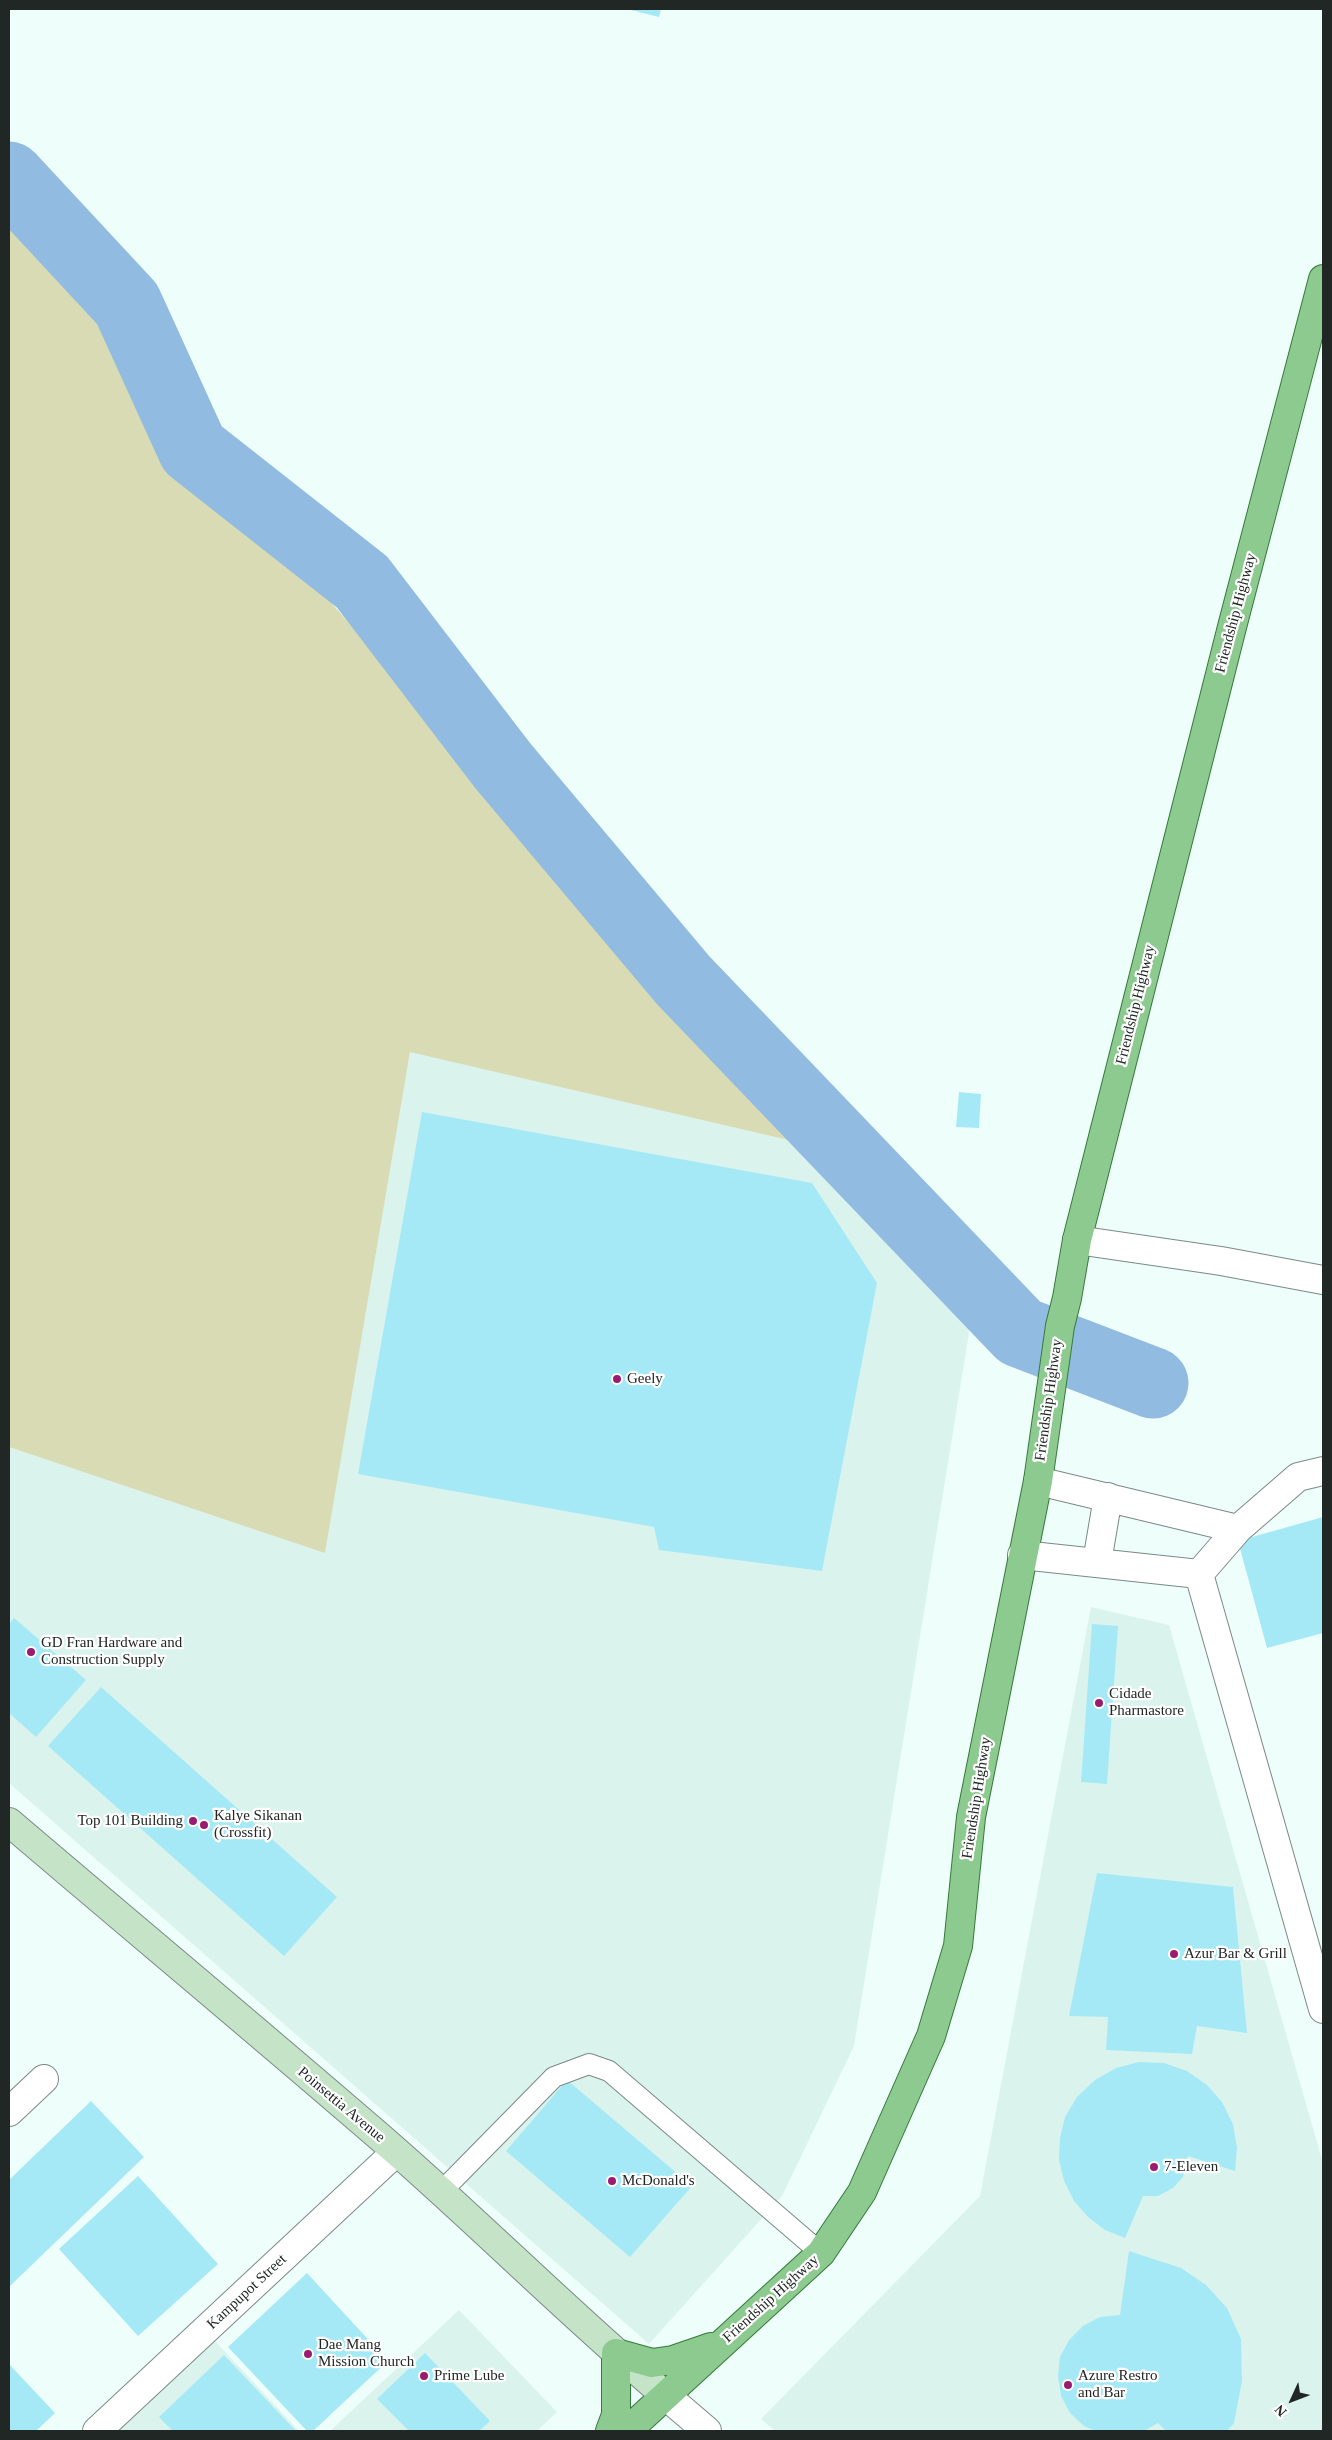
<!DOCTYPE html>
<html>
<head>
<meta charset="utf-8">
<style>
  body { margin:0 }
  #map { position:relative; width:1332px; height:2440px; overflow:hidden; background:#eefefa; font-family:"Times New Roman",serif }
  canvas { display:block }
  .frame { position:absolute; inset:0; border:10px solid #212725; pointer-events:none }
  .north { position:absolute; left:1267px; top:2375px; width:50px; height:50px; -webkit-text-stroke:4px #fff; paint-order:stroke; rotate:227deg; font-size:14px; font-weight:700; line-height:20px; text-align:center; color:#212725 }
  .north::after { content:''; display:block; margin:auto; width:18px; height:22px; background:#212725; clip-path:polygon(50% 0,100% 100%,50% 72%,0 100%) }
</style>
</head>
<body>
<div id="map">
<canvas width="1332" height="2440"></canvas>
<div class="frame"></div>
<div class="north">N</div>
</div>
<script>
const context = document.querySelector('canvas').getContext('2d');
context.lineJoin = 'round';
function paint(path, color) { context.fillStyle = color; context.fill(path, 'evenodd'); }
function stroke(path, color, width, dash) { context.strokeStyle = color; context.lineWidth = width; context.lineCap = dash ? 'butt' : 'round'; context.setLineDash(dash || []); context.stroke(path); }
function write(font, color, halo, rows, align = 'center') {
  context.font = font + ' "Times New Roman",serif'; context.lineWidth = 4.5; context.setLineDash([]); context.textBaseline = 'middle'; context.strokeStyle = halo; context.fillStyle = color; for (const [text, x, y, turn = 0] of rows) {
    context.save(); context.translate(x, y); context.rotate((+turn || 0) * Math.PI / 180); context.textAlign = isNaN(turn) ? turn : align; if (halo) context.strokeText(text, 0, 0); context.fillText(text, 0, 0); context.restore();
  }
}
const built = new Path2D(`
  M 410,1051 L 827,1149 L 975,1295 L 854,2046 L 782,2196 L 649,2344 L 9,1783 L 9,1447 L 325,1552 Z
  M 1091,1607 L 1169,1625 L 1323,2163 L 1323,2431 L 775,2431 L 761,2419 L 980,2196 Z
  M 459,2310 L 557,2412 L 537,2431 L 330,2431 Z
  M 214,2340 L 299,2431 L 116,2431 Z`);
const green = new Path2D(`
  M 9,214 L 91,291 L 243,502 L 553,856 L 827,1149 L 410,1052 L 325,1553 L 9,1447 Z`);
const river = new Path2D(`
  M 9,177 L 127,304 L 193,449 L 362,582 L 503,766 L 683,980 L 1020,1332 L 1153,1383`);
const building = new Path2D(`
  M 627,9 L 661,9 L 659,17 Z
  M 959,1092 L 981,1094 L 979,1128 L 956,1127 Z
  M 422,1112 L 812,1183 L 877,1283 L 822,1571 L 659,1550 L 654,1527 L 358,1474 Z
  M 1323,1517 L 1323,1633 L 1267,1648 L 1238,1541 Z
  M 14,1618 L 86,1680 L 36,1737 L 9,1713 L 9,1624 Z
  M 1092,1624 L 1118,1626 L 1107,1784 L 1081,1782 Z
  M 101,1687 L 337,1897 L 284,1956 L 48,1746 Z
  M 1097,1873 L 1233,1887 L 1247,2033 L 1197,2026 L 1192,2054 L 1106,2050 L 1108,2017 L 1069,2016 Z
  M 1139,2062 L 1164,2063 L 1187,2071 L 1207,2085 L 1222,2102 L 1233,2124 L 1237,2148 L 1235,2171 L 1188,2156 L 1183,2177 L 1173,2188 L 1158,2196 L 1143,2196 L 1125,2238 L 1105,2230 L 1088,2217 L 1074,2201 L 1064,2181 L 1059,2160 L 1060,2138 L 1065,2117 L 1077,2097 L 1095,2080 L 1116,2068 Z
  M 567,2080 L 692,2186 L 630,2257 L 506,2151 Z
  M 91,2101 L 144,2157 L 9,2287 L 9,2180 Z
  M 138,2176 L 218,2264 L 138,2336 L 59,2249 Z
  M 1129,2251 L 1181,2268 L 1206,2285 L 1227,2308 L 1241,2339 L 1242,2381 L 1234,2423 L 1227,2431 L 1166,2431 L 1158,2423 L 1144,2431 L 1095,2431 L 1084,2426 L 1070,2413 L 1061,2396 L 1058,2376 L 1060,2357 L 1069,2340 L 1083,2326 L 1100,2317 L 1120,2315 Z
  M 307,2273 L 388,2361 L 313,2431 L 307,2431 L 228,2347 Z
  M 425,2353 L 490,2421 L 479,2431 L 409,2431 L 377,2399 Z
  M 224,2355 L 296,2431 L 173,2431 L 159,2417 Z
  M 9,2364 L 55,2413 L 36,2431 L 9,2431 Z`);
const service = new Path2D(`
  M 441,2192 L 554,2077 L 589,2064 L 609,2071 L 821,2253`);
const minor = new Path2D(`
  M 1077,1240 L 1221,1261 L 1323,1280
  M 1323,1471 L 1298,1477 L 1238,1529 L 1199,1574 L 1323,2009
  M 1038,1481 L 1238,1529
  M 1022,1555 L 1199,1574
  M 1097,1562 L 1108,1497
  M 9,2112 L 44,2079
  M 97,2431 L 396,2152`);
const tertiary = new Path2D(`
  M 665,2395 L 707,2431`);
const secondary = new Path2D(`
  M 9,1822 C 138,1932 268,2040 396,2151 C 487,2231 573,2317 665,2395`);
const primary = new Path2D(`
  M 610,2431 L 616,2415 L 616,2353 L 652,2363 L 673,2360 L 711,2347
  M 627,2431 L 821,2253 L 862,2192 L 931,2036 L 958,1946 L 971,1817 L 1038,1481 L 1060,1326 L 1067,1298 L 1077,1240 L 1232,627 L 1323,279`);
const markers = [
  [617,1379,5,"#9b1b71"],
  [31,1652,5,"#9b1b71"],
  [1099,1703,5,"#9b1b71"],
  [193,1821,5,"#9b1b71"],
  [204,1825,5,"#9b1b71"],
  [1174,1954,5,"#9b1b71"],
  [1154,2167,5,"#9b1b71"],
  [612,2181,5,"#9b1b71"],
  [308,2354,5,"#9b1b71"],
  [424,2376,5,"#9b1b71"],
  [1068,2385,5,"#9b1b71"]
];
const streetNames = [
  ["Friendship Highway",1236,613,-75],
  ["Friendship Highway",1136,1005,-76],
  ["Friendship Highway",1049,1400,-82],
  ["Friendship Highway",977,1798,-81],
  ["Poinsettia Avenue",341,2105,40],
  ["Kampupot Street",247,2292,-43],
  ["Friendship Highway",771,2299,-42]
];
const poiNames = [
  ["Geely",627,1379],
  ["GD Fran Hardware and",41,1643],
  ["Construction Supply",41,1660],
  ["Cidade",1109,1694],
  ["Pharmastore",1109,1711],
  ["Kalye Sikanan",214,1816],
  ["(Crossfit)",214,1833],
  ["Top 101 Building",183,1821,"right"],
  ["Azur Bar & Grill",1184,1954],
  ["7-Eleven",1164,2167],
  ["McDonald's",622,2181],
  ["Dae Mang",318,2345],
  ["Mission Church",318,2362],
  ["Prime Lube",434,2376],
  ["Azure Restro",1078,2376],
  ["and Bar",1078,2393]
];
paint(built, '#daf4ed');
paint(green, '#d8dbb3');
stroke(river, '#91bbe0', 71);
paint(building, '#a6e9f6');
stroke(service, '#7b8a86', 22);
stroke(minor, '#7b8a86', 30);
stroke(tertiary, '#7b8a86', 30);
stroke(secondary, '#7b8a86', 30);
stroke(primary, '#347a39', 30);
stroke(service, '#fff', 20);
stroke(minor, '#fff', 28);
stroke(tertiary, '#fff', 28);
stroke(secondary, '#c5e4c7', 28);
stroke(primary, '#8cca8f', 28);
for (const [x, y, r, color] of markers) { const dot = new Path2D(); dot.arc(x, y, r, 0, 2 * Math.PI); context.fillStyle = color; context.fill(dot); stroke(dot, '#fff', 2); }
write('15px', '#212725', '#fff', streetNames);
write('15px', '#212725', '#fff', poiNames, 'left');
</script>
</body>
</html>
